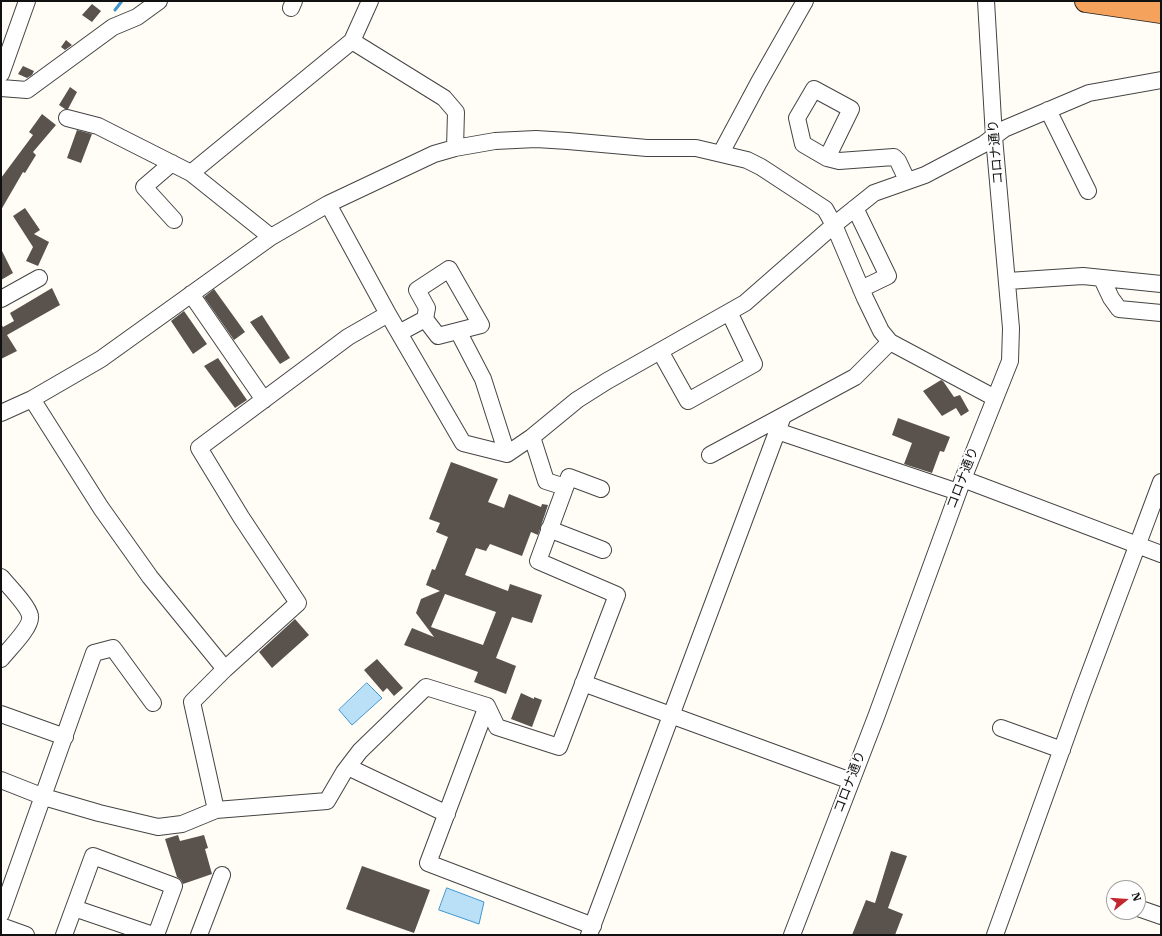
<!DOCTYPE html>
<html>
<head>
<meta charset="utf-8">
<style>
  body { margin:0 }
  #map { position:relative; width:1162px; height:936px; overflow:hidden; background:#fffdf5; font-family:"IBM Plex Serif",serif }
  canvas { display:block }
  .frame { position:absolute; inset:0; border:2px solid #111; pointer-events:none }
  .north { position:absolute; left:1106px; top:880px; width:40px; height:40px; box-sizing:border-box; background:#fff; border:1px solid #a0a0a0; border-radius:50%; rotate:73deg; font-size:11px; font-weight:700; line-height:16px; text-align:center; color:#111 }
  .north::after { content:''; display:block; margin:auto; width:14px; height:18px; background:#c4262e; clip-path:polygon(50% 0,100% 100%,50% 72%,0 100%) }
</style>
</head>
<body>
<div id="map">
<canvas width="1162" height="936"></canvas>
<div class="frame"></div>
<div class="north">N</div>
</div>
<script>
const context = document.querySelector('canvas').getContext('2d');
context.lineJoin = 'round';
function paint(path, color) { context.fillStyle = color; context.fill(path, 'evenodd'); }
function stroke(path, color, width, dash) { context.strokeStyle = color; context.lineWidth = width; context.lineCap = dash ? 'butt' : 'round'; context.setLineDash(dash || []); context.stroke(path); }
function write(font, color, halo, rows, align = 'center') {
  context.font = font + ' "IBM Plex Serif","Noto Sans JP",serif'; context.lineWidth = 4; context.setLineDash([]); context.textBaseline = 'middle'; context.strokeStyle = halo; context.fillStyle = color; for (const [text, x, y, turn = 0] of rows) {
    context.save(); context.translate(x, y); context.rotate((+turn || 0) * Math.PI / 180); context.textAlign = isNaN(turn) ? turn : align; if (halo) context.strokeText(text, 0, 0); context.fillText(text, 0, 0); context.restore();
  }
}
const water = new Path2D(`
  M 367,683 L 382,698 L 352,725 L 339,710 Z
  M 447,888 L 484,902 L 479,924 L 439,910 Z`);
const stream = new Path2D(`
  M 115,10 L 122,1`);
const building = new Path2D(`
  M 92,4 L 101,11 L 92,22 L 82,15 Z
  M 66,40 L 72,45 L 65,50 L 61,47 Z
  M 23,66 L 34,71 L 32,75 L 27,78 L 18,74 Z
  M 70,87 L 77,92 L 68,109 L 65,109 L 59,105 Z
  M 42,114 L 56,125 L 33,152 L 36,155 L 25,173 L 23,172 L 1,210 L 1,178 L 33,135 L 29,132 Z
  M 77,130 L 92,134 L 81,163 L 67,158 Z
  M 25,208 L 40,230 L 34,234 L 49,242 L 38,266 L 26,261 L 33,247 L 13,216 Z
  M 1,249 L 13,273 L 1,280 Z
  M 52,288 L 60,305 L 7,335 L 17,351 L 1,359 L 1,324 L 3,327 L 14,321 L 10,313 Z
  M 214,289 L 245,332 L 234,340 L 204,297 Z
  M 184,311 L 207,344 L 193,354 L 171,321 Z
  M 262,315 L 290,358 L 280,364 L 250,322 Z
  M 218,358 L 247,400 L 235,408 L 204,366 Z
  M 941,380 L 943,381 L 954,397 L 960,395 L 969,411 L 961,416 L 956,408 L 942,416 L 923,391 Z
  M 898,418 L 950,437 L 944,452 L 940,451 L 932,473 L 904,464 L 912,443 L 892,435 Z
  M 451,462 L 498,479 L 488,502 L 504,508 L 509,494 L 541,507 L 542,504 L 548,505 L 538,535 L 531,532 L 522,556 L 490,544 L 486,551 L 476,548 L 465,575 L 508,591 L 510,584 L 542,595 L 532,623 L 512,617 L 496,658 L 516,666 L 506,694 L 474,682 L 478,672 L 404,645 L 412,628 L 434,637 L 416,613 L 421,599 L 440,591 L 426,585 L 432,569 L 435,570 L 448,537 L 436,532 L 440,523 L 429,519 ZM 445,594 L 496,612 L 483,645 L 431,627 Z
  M 295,619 L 309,635 L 272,668 L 259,652 Z
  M 377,659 L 403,688 L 394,696 L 387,688 L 383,692 L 364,670 Z
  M 521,693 L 534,699 L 534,697 L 542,700 L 532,727 L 511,719 Z
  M 178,835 L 180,841 L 204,835 L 208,848 L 205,849 L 212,874 L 183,884 L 181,880 L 177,877 L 165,839 Z
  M 891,851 L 907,856 L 888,908 L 903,914 L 895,935 L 852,935 L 866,900 L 875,903 Z
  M 362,866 L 430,890 L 414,933 L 346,909 Z`);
const minor = new Path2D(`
  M 291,8 L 294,1
  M 352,41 L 444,98 L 456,112 L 455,148
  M 1,74 L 27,1
  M 1,88 L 27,90 L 113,27 L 137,17 L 159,1
  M 1048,110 L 1088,191
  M 67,118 L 98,126 L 191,173 L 271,237
  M 721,153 L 759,82 L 805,1
  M 827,158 L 851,109 L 814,89 L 797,118 L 803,144 L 827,158 L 839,161 L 894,157 L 898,161 L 907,180
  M 172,163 L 144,187 L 174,220
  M 191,173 L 352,41 L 370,1
  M 328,204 L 388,314 L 463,443 L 507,454 L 532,437 L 577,400 L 607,381 L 745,303 L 834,225 L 874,193 L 925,175 L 984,144 L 1004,129 L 1089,93 L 1161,80
  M 855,208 L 888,276 L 861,289
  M 1102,279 L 1111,298 L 1119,309 L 1161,313
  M 1008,281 L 1083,276 L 1161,284
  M 191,294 L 264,400
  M 1,299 L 39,278
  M 458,331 L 483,379 L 507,454
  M 399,333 L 425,319 L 427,308 L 417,290 L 449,269 L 481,325 L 438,336 L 425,319
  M 660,351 L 688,401 L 754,364 L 729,312
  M 32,399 L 101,508 L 150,577 L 225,669
  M 1,413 L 32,399 L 101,359 L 271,237 L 328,204 L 434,154 L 455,148 L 495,141 L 536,139 L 568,141 L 647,148 L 696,148 L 747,160 L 761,167 L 825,209 L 834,225 L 865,298 L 881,331 L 890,342 L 995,398
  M 777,431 L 958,492
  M 532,437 L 546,481 L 565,487
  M 710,455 L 855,377 L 890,342
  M 963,479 L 1161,554
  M 549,529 L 603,550
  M 1,577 C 8,585 29,607 30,616 C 32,627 8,650 1,659
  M 583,683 L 851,781
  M 487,706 L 428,863 L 593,926
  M 1,714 L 65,737
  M 1001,728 L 1062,750
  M 348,767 L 447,814
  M 1,780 L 44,797 L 99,813 L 158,827 L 182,824 L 216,810 L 327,801 L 344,772 L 360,751 L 426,687 L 487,706 L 497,727 L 559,747 L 617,595 L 538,561 L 569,477 L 601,489
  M 216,810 L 192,702 L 225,669 L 298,603 L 241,517 L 199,448 L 348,337 L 388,314
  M 74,908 L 153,935
  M 1138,908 L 1161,916
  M 1,914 L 94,653 L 113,648 L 153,703
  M 1,926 L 26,935
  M 64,935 L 93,856 L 174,886 L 156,935
  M 199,935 L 222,875
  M 589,935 L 783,416
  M 792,935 L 876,717 L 963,479 L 1010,361 L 1011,328 L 994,137 L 986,1
  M 995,935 L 1081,696 L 1161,482`);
const highway = new Path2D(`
  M 1086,1 L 1161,12`);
const streetNames = [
  ["コロナ通り",996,152,-95],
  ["コロナ通り",963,478,-69],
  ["コロナ通り",850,782,-69]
];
paint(water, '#b9e0f7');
stroke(water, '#3f96cf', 1);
stroke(stream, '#3f96cf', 3);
paint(building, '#5a524d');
stroke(minor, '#444', 18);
stroke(highway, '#222', 24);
stroke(minor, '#fff', 16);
stroke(highway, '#f5a25d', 22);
write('13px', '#111', '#fff', streetNames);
</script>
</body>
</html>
